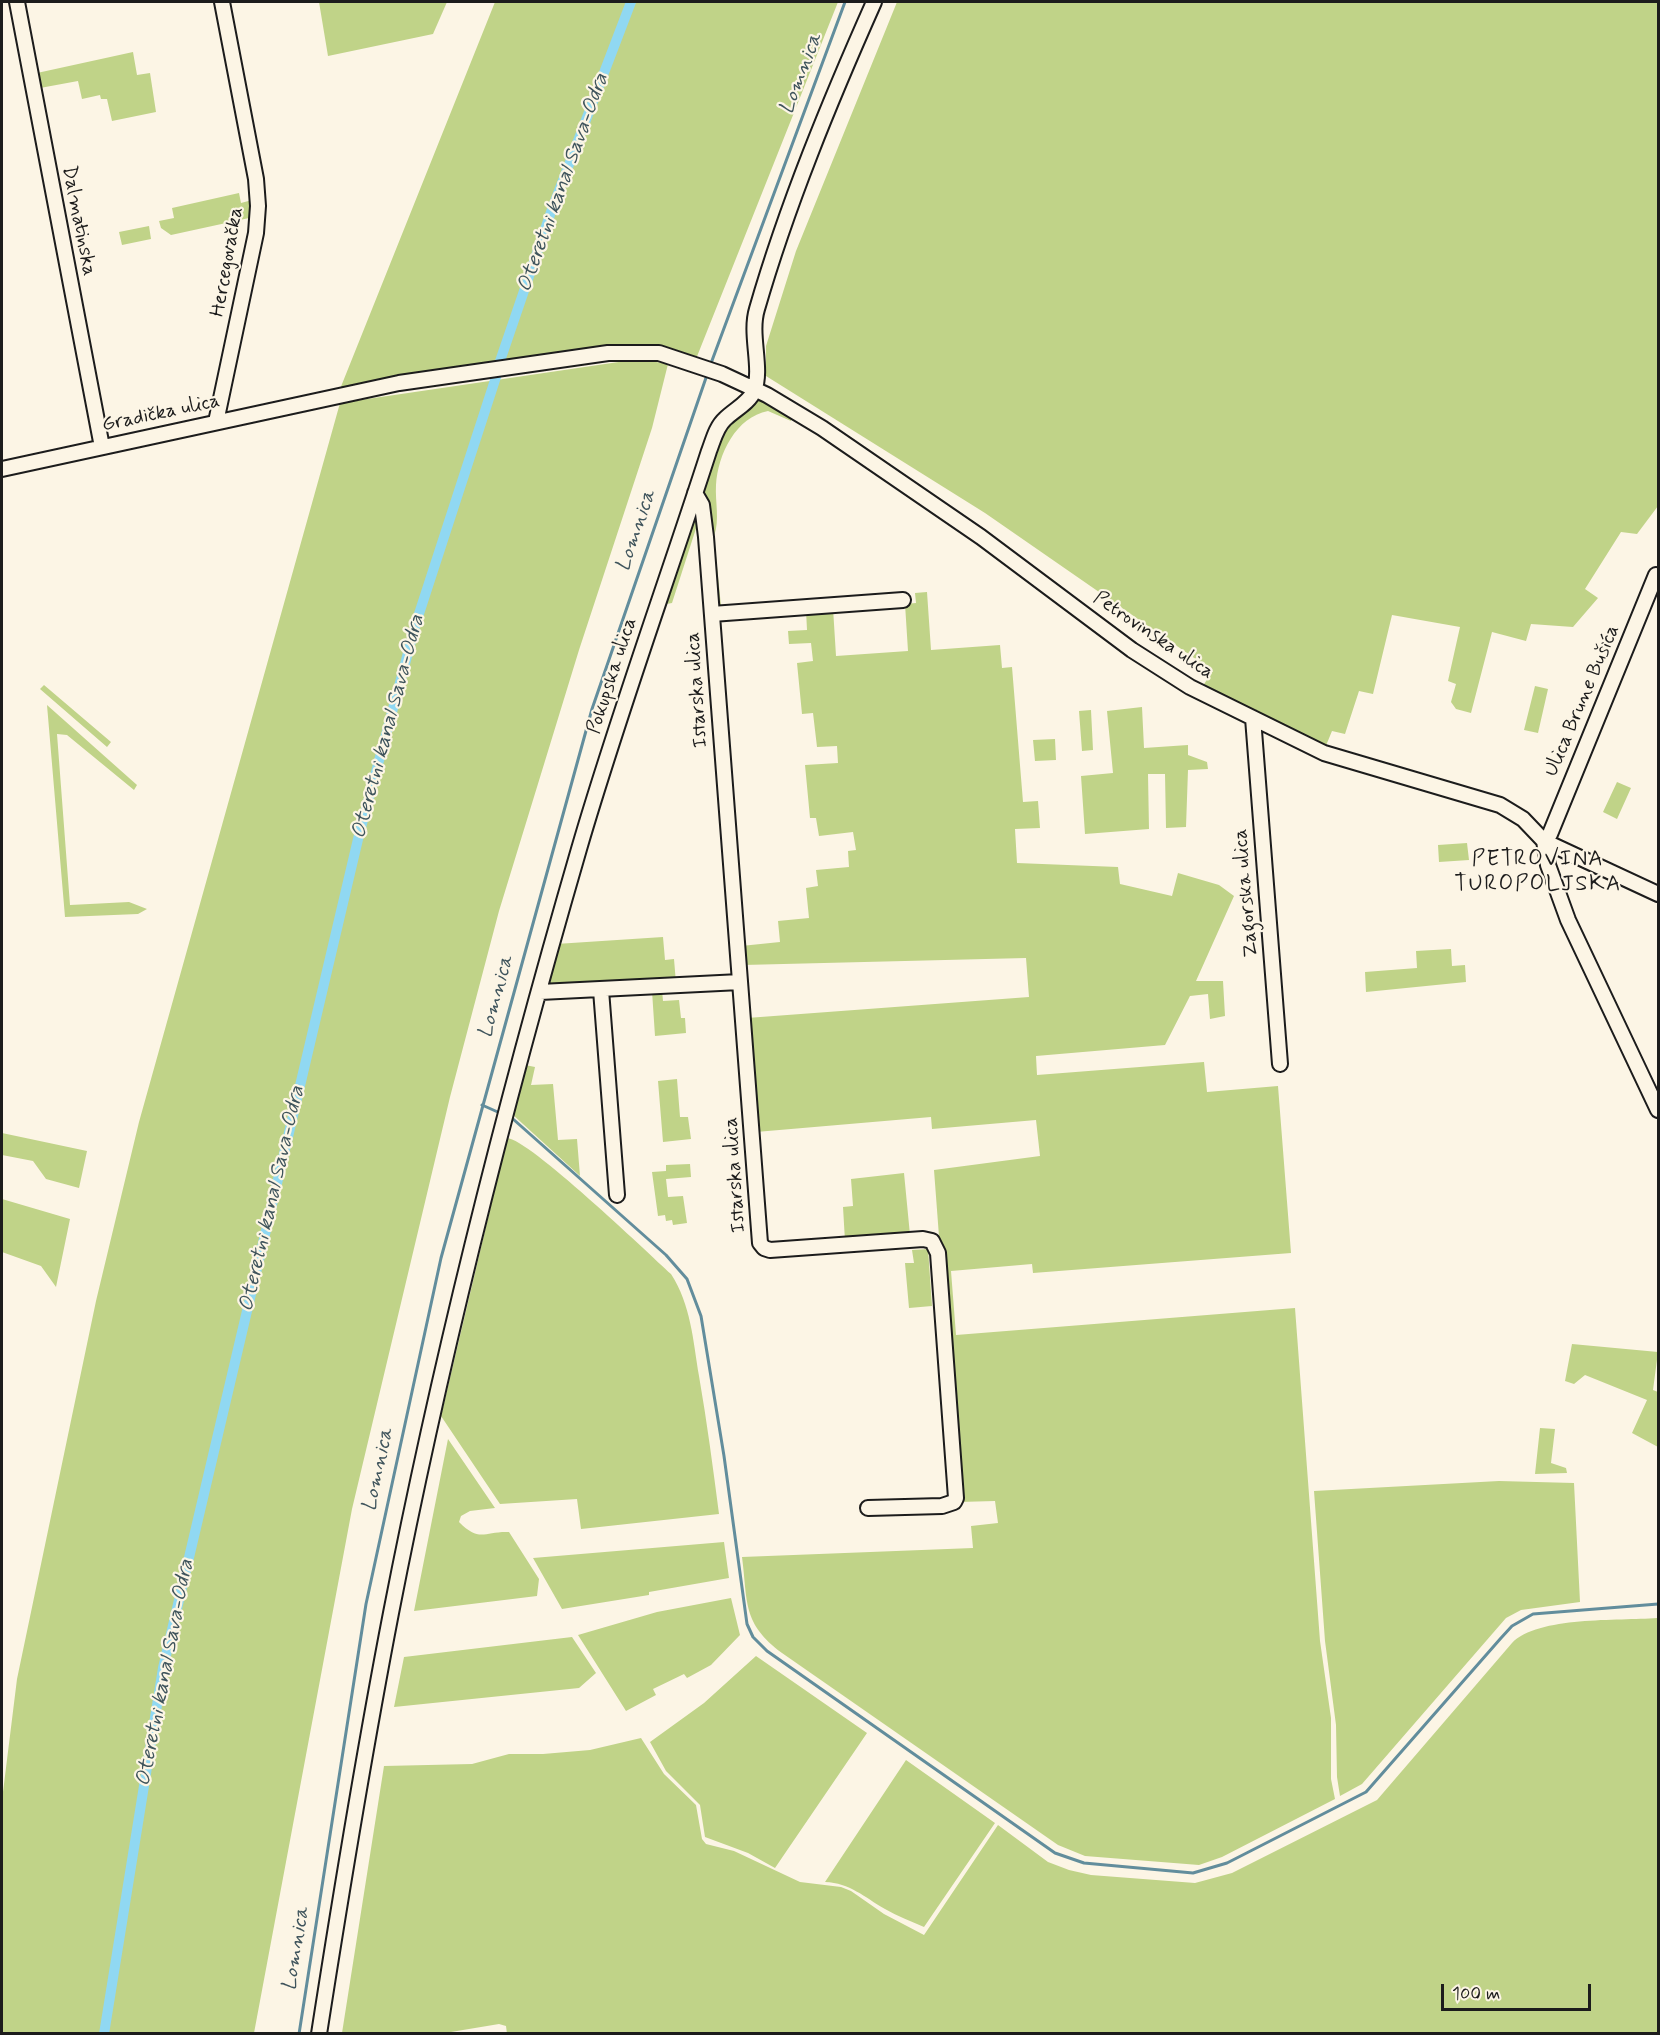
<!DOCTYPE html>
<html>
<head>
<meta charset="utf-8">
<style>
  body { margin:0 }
  #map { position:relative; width:1660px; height:2035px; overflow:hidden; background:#fcf5e5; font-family:Mynerve,sans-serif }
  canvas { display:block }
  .frame { position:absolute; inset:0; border:3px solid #1c1c1c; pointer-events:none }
  .scale { position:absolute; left:1441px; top:1984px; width:150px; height:27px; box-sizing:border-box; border:3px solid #1c1c1c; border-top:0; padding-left:8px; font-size:18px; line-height:21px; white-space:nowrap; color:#1c1c1c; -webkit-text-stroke:4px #fcf5e5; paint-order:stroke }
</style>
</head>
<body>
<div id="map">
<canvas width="1660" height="2035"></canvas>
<div class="frame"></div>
<div class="scale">100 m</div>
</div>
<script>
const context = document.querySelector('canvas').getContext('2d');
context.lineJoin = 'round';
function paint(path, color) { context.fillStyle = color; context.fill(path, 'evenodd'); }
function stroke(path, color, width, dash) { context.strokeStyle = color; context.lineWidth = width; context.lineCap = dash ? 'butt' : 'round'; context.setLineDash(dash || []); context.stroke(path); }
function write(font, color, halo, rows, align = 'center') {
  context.font = font + ' Mynerve,sans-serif'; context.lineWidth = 4.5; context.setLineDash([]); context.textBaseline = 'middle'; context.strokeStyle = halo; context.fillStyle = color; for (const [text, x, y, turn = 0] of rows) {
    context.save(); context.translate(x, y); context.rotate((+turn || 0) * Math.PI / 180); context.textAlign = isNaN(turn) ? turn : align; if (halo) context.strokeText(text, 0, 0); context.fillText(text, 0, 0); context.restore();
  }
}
const green = new Path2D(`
  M 319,2 L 447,2 L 433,34 L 328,56 Z
  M 495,2 L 838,2 L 696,359 L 668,347 L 635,344 L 340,389 Z
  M 897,2 L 1658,2 L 1658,506 L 1637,534 L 1621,532 L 1585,589 L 1598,598 L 1573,627 L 1531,624 L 1526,641 L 1492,632 L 1471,713 L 1456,709 L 1451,702 L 1456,684 L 1448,681 L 1460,627 L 1392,615 L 1373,694 L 1359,691 L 1345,734 L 1332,731 L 1325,748 L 1202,687 L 1213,671 L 985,513 L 766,376 L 766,346 L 796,251 Z
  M 133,52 L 137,75 L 150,73 L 156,112 L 112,121 L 107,99 L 101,99 L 100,95 L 82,99 L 78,81 L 40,88 L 37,73 Z
  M 239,193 L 241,203 L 252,200 L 249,218 L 171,235 L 161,228 L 159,221 L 174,218 L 172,208 Z
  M 149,226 L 151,239 L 122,245 L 119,232 Z
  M 639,359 L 668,364 L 652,428 L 579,650 L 499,911 L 450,1097 L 352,1509 L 254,2033 L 2,2034 L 2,1800 L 17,1679 L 96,1301 L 139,1122 L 340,403 Z
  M 760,398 L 791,415 L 791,421 L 768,411 C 736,417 718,454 716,485 C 715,502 720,520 714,536 L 721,606 L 714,607 C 709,554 689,467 727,423 C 736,413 750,406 760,398 Z
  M 694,509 L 700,516 L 672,603 L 661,605 Z
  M 927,592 L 931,650 L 1000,645 L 1002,668 L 1012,667 L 1023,802 L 1038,801 L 1040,828 L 1015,829 L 1017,863 L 1118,867 L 1120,884 L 1172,896 L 1178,873 L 1219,885 L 1234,896 L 1196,981 L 1223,981 L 1225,1016 L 1210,1019 L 1208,994 L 1190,996 L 1165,1045 L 1036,1056 L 1037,1075 L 1204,1062 L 1207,1092 L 1278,1086 L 1291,1253 L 1033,1273 L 1032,1264 L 951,1271 L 956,1335 L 1295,1308 L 1320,1641 L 1331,1718 L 1331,1779 L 1335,1799 L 1222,1857 L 1199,1865 L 1085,1856 L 1058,1845 L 782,1653 C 742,1623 748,1603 742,1557 L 973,1548 L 971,1526 L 998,1523 L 995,1501 L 959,1502 L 934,1170 L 1040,1156 L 1036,1120 L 932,1129 L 931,1117 L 756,1132 L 747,1018 L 1029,997 L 1026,958 L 743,965 L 741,946 L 780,942 L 778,921 L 809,918 L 806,888 L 818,886 L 816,870 L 849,867 L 848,851 L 856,850 L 853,832 L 819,836 L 816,818 L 810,818 L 805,765 L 838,763 L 837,746 L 817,747 L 813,713 L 802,714 L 797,663 L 813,661 L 811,643 L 789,644 L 788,631 L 807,630 L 806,610 L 833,608 L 836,656 L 908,651 L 905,604 L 916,603 L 915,593 Z
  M 44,685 L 111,742 L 107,747 L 40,689 Z
  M 1535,686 L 1548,689 L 1538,733 L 1524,730 Z
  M 47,705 L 137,785 L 134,790 L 67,735 L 57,734 L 70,905 L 129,902 L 147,909 L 138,914 L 65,917 Z
  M 1142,707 L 1144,748 L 1188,745 L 1188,755 L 1207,762 L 1208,769 L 1188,770 L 1186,827 L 1166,828 L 1165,774 L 1148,774 L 1149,829 L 1085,834 L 1081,776 L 1113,773 L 1107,711 Z
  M 1091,710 L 1093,750 L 1082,751 L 1079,711 Z
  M 1055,739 L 1056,760 L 1035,761 L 1033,740 Z
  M 1617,782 L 1631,788 L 1617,819 L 1603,812 Z
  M 1467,843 L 1469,860 L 1439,862 L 1438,845 Z
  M 663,937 L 665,960 L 674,959 L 676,983 L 551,986 L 549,984 L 556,944 Z
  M 1451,949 L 1452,966 L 1465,965 L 1466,982 L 1366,992 L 1365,972 L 1417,968 L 1416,951 Z
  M 662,990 L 663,1001 L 679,1000 L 681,1018 L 685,1018 L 686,1033 L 655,1036 L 652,991 Z
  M 525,1065 L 535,1067 L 531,1085 L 553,1084 L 558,1140 L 577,1139 L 580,1176 L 512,1114 Z
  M 677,1079 L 680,1117 L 688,1117 L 691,1139 L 663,1142 L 658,1081 Z
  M 2,1133 L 87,1151 L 79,1188 L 46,1179 L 33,1161 L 2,1155 Z
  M 507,1138 C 529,1139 647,1252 671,1274 C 691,1305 693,1340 699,1376 C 707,1422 713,1468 719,1514 L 581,1529 L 577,1499 L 500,1504 L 441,1416 Z
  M 690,1164 L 691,1177 L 666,1179 L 668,1197 L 683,1196 L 687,1223 L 673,1225 L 672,1220 L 666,1221 L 665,1215 L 658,1216 L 652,1172 L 666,1171 L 666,1165 Z
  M 904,1173 L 910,1235 L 845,1241 L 843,1207 L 853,1206 L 851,1179 Z
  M 2,1199 L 70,1219 L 56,1287 L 41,1266 L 2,1252 Z
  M 928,1249 L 932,1306 L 909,1308 L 905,1263 L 914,1263 L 912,1250 Z
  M 1572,1344 L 1658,1352 L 1653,1390 L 1658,1392 L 1658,1447 L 1632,1433 L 1647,1400 L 1585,1375 L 1574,1384 L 1565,1381 Z
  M 1540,1428 L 1555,1429 L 1551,1463 L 1566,1468 L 1567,1473 L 1535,1474 Z
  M 448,1439 L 495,1508 L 470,1511 L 461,1516 L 459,1522 C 480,1543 484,1531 509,1532 L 539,1579 L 537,1596 L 414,1611 Z
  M 1499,1481 L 1574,1483 L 1580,1602 L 1521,1610 L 1506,1618 L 1362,1784 L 1340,1796 L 1337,1777 L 1336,1725 L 1325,1641 L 1314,1491 Z
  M 724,1542 L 729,1578 L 649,1592 L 649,1595 L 562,1609 L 533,1558 Z
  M 731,1598 L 740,1635 L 711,1665 L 687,1678 L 684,1674 L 653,1689 L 656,1695 L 626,1711 L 578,1635 L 657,1612 Z
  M 1657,1618 L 1658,2033 L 507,2034 L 506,2026 L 499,2024 L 445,2033 L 342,2033 L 384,1766 L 472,1764 L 509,1754 L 543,1754 L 590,1750 L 641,1738 L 664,1774 L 696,1805 L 702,1839 L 706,1844 L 734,1851 L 800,1882 L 841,1887 L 851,1891 L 884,1914 L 924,1935 L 998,1825 L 1048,1862 L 1069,1870 L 1091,1875 L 1195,1883 L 1232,1873 L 1377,1800 L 1512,1643 C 1538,1616 1618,1621 1657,1618 Z
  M 572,1637 L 596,1673 L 579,1688 L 394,1707 L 404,1657 Z
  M 756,1656 L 867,1733 L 775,1868 L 748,1853 L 705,1837 L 700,1805 L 666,1771 L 650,1742 L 704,1703 Z
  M 906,1760 L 995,1823 L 924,1927 C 911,1921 897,1916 885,1909 C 864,1897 850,1883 825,1882 Z`);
const stream = new Path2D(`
  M 710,366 L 845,2
  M 482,1105 L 500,1113
  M 513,1119 L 666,1255 L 687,1279 L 701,1316 L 724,1456 L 747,1624 L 753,1637 L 767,1651 L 1055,1853 L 1084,1863 L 1193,1873 L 1227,1863 L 1366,1792 L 1501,1638 L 1512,1626 L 1533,1614 L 1658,1604
  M 299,2034 L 366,1604 L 441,1258 L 592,709 L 708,372`);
const canal = new Path2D(`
  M 499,364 L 552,209 L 631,2
  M 104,2034 L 163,1668 L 359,835 L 416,623 L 496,377`);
const minor = new Path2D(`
  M 17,2 L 102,447
  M 216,422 L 256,233 L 258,206 L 256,179 L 222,2
  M 2,469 L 399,383 L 608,353 L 659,353 L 722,374 L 767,395 L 822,428 L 981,537 L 1132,650 L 1190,687 L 1324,753 L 1500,805 L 1523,819 L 1544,841 L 1658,894
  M 695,493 L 702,505 L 706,537 L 760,1243 L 764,1248 L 770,1250 L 923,1239 L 932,1241 L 938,1253 L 956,1498 L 954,1502 L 942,1506 L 868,1508
  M 712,614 L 903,600
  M 1253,718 L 1280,1064
  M 1544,841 L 1548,865 L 1568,920 L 1658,1110
  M 1544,841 L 1550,834 L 1656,575
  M 601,990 L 617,1195
  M 540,992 L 740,982
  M 319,2034 C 341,1893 364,1753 391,1613 C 441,1356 506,1100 579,849 C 618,715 666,584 709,451 C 713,441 716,427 725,419 C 734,410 749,403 754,391 C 763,368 749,335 757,309 C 787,205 830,101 874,2`);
const streetNames = [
  ["Dalmatinska",78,221,79],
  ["Hercegovačka",228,262,-80],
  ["Gradička ulica",161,414,-12],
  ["Petrovinska ulica",1153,636,34],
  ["Pokupska ulica",613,676,-72],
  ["Istarska ulica",698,690,-94],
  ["Ulica Brune Bušića",1583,701,-67],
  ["Zagorska ulica",1247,893,-95],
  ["Istarska ulica",736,1175,-94]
];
const waterNames = [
  ["Lomnica",802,74,-69],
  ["Oteretni kanal Sava-Odra",564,183,-70],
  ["Lomnica",637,531,-71],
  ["Oteretni kanal Sava-Odra",389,727,-75],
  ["Lomnica",497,997,-75],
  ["Oteretni kanal Sava-Odra",273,1199,-77],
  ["Lomnica",379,1470,-78],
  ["Oteretni kanal Sava-Odra",166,1673,-79],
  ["Lomnica",297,1949,-81]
];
const quarterNames = [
  ["PETROVINA",1538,860],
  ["TUROPOLJSKA",1538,885]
];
paint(green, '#c0d388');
stroke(stream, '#628d9c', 3);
stroke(canal, '#90d8f2', 10);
stroke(minor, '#1c1c1c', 18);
stroke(minor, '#fcf5e5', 14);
write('20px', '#1c1c1c', '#fcf5e5', streetNames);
write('italic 21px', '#3f545c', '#fcf5e5', waterNames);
context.letterSpacing = '1.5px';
write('22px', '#1c1c1c', '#fcf5e5', quarterNames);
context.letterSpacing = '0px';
</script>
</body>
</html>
